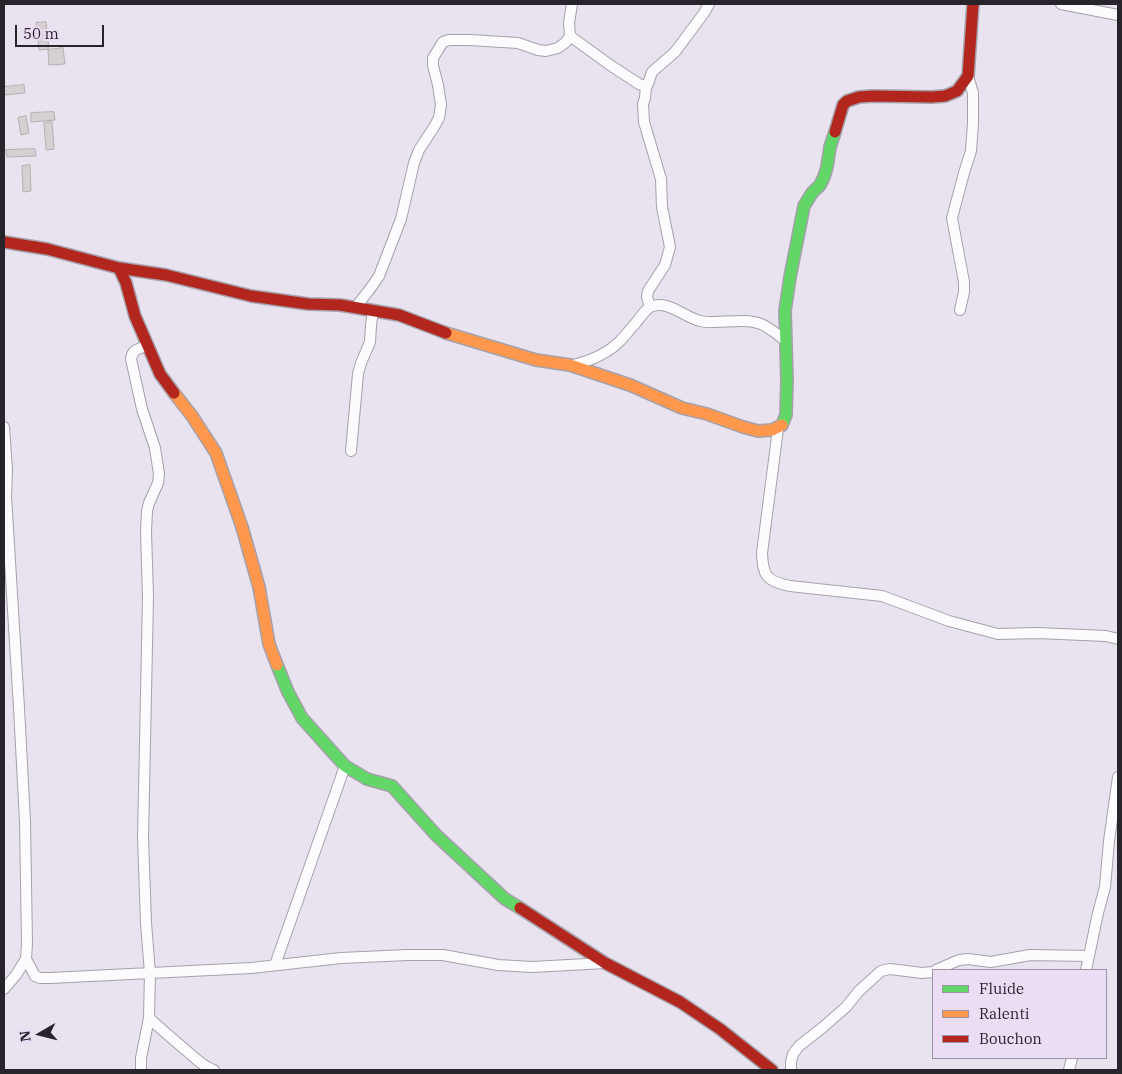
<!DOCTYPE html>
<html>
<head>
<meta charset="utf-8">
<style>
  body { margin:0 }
  #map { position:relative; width:1122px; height:1074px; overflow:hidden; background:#e9e2ef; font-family:"IBM Plex Serif",serif }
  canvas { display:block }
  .frame { position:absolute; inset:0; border:5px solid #28242c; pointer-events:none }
  .legend { position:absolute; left:932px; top:969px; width:175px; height:90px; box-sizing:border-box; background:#eaddf4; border:1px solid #9c93a4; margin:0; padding:6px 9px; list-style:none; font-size:15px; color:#28242c }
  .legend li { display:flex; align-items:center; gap:10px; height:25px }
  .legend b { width:25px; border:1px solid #9c93a4 }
  .north { position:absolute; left:15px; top:1009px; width:50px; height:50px; -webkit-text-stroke:4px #eaddf4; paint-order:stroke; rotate:262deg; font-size:14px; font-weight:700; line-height:20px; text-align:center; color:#28242c }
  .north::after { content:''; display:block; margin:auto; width:18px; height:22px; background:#28242c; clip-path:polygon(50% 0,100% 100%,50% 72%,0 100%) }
  .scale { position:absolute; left:15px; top:25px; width:89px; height:22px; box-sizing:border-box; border:2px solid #28242c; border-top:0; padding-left:6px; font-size:15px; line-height:18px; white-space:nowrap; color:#28242c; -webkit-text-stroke:4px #eaddf4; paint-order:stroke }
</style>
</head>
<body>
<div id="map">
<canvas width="1122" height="1074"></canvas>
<div class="frame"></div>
<ul class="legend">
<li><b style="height:6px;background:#63d668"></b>Fluide</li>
<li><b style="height:6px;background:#ff974d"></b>Ralenti</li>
<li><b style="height:6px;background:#b3261e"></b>Bouchon</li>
</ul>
<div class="north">N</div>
<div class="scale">50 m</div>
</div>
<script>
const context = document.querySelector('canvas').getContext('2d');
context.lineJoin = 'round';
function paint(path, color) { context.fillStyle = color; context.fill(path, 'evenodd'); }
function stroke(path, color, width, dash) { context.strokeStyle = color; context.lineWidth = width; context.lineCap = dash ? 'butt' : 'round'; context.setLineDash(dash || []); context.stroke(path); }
const building = new Path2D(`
  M 46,22 L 49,49 L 39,50 L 36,23 Z
  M 63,48 L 65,64 L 49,65 L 48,50 Z
  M 24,85 L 25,93 L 4,95 L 4,87 Z
  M 54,112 L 55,120 L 31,122 L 31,113 Z
  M 26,116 L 29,133 L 21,135 L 18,118 Z
  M 52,122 L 54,149 L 46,150 L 44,123 Z
  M 35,149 L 36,156 L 7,157 L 6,150 Z
  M 30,165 L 31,191 L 23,192 L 22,166 Z`);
const street = new Path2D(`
  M 1061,4 L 1118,15
  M 570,36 L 610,65 L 639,84 L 645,86 L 648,84 L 652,72 L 675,52 L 704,13 L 709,4
  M 646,86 L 645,98 L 643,104 L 644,122 L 661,179 L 662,207 L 670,247 L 665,265 L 648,291 L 647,297 L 650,307
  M 355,308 L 370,289 L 379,276 L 401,219 L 414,163 L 419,150 L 434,127 L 439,118 L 441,105 L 438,85 L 433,66 L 433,58 L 441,45 L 443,42 L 449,40 L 470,40 L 518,43 L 538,50 L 546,51 L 558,48 L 566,42 L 570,36 L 569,23 L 572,4
  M 960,310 L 964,292 L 964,282 L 952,218 L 964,173 L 971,151 L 973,123 L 973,93 L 968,76
  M 573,365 C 590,361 607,354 620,341 C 625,336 630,329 635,324 C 640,318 644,311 650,307 C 667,299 684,317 700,321 C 719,325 742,317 761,324 C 770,328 778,335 786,341
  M 4,427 L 7,470 L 6,496 L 19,708 L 25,821 L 27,943 L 26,959 L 35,976 L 40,978 L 50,978 L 251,968 L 341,958 L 407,955 L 443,955 L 498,965 L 532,967 L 605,963
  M 778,429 L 762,553 C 763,576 766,581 790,586 L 882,596 L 949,621 L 998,634 L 1037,633 L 1106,636 L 1118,639
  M 351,451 L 358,374 L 361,363 L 370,342 L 371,325 L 373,311
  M 275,965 L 345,766
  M 936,970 L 959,960 L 968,959 L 991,962 L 1030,955 L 1088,956
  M 1086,970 L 1098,913 L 1105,887 L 1109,841 L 1118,777
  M 4,989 L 16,975 L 26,959
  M 149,1018 C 162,1030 175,1041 188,1052 C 196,1059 204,1067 214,1070
  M 141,1070 L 141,1058 L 149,1018 L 150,973 L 146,923 L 143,838 L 148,597 L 146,532 L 147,511 L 149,503 L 158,483 L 159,474 L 155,448 L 142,409 L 131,359 C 132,349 140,348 148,346
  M 791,1070 L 791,1062 L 793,1054 L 799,1046 L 822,1028 L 846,1007 L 859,991 L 881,971 L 890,969 L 922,973 L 933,972
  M 1069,1070 L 1072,1058`);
const fast = new Path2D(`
  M 782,425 L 786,415 L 787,380 L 785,311 L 790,277 L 804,206 L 812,193 L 820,185 L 824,177 L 827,167 L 830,147 L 835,132
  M 277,665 L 288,692 L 302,718 L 345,766 L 367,779 L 392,786 L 436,835 L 505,899 L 520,908`);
const slow = new Path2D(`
  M 446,333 L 536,360 L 570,365 L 630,385 L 682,408 L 707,414 L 743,427 L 758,431 L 772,430 L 782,425
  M 174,393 L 192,416 L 216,453 L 242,527 L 259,587 L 269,644 L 277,665`);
const jam = new Path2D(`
  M 835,132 L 843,105 L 847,101 L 859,97 L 873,96 L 932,97 L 945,96 L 957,91 L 968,76 L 973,4
  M 4,242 L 47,249 L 119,268 L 126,283 L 135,316 L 160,374 L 174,393
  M 119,268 L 166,275 L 251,296 L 308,304 L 340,305 L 399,315 L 446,333
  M 520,908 L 605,963 L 680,1002 L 720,1029 L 772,1070`);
paint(building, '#d6d0d3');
stroke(building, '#b5afb1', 1);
stroke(street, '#a5a1aa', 12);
stroke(fast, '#a5a1aa', 14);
stroke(slow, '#a5a1aa', 14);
stroke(jam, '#a5a1aa', 14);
stroke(street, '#fcfbfd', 10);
stroke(fast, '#63d668', 11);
stroke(slow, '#ff974d', 11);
stroke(jam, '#b3261e', 11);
</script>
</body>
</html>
